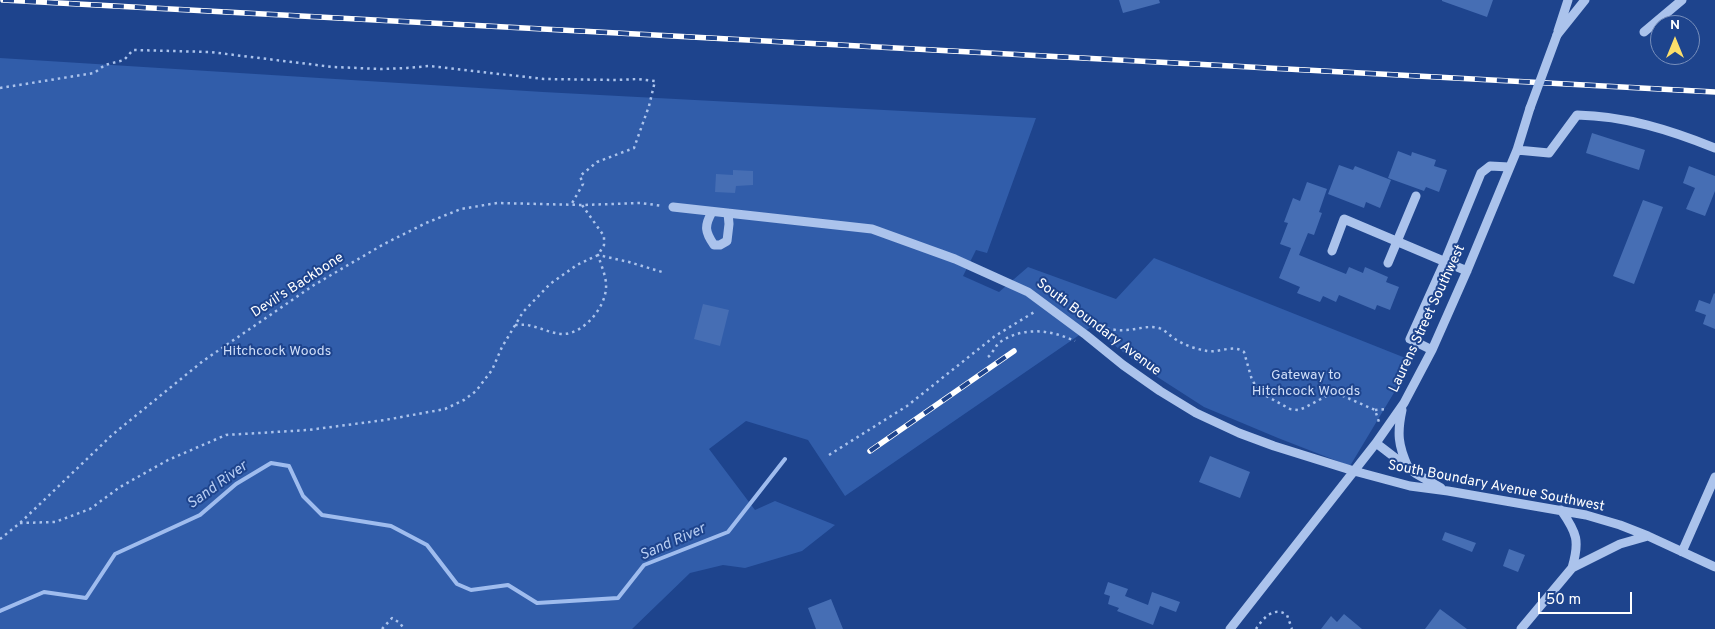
<!DOCTYPE html>
<html>
<head>
<meta charset="utf-8">
<style>
  body { margin:0 }
  #map { position:relative; width:1715px; height:629px; overflow:hidden; background:#1e448d; font-family:Overpass,sans-serif }
  canvas { display:block }
  .north { position:absolute; left:1650px; top:15px; width:50px; height:50px; box-sizing:border-box; background:#1e448d; border:1px solid #788fbb; border-radius:50%; rotate:0deg; font-size:14px; font-weight:700; line-height:20px; text-align:center; color:#fff }
  .north::after { content:''; display:block; margin:auto; width:18px; height:22px; background:#fbde6a; clip-path:polygon(50% 0,100% 100%,50% 72%,0 100%) }
  .scale { position:absolute; left:1538px; top:592px; width:94px; height:22px; box-sizing:border-box; border:2px solid #fff; border-top:0; padding-left:6px; font-size:15px; line-height:18px; white-space:nowrap; color:#fff; -webkit-text-stroke:4px #1e448d; paint-order:stroke }
</style>
</head>
<body>
<div id="map">
<canvas width="1715" height="629"></canvas>
<div class="north">N</div>
<div class="scale">50 m</div>
</div>
<script>
const context = document.querySelector('canvas').getContext('2d');
context.lineJoin = 'round';
function paint(path, color) { context.fillStyle = color; context.fill(path, 'evenodd'); }
function stroke(path, color, width, dash) { context.strokeStyle = color; context.lineWidth = width; context.lineCap = dash ? 'butt' : 'round'; context.setLineDash(dash || []); context.stroke(path); }
function write(font, color, halo, rows, align = 'center') {
  context.font = font + ' Overpass,sans-serif'; context.lineWidth = 4; context.setLineDash([]); context.textBaseline = 'middle'; context.strokeStyle = halo; context.fillStyle = color; for (const [text, x, y, turn = 0] of rows) {
    context.save(); context.translate(x, y); context.rotate((+turn || 0) * Math.PI / 180); context.textAlign = isNaN(turn) ? turn : align; if (halo) context.strokeText(text, 0, 0); context.fillText(text, 0, 0); context.restore();
  }
}
const green = new Path2D(`
  M 0,58 L 543,92 L 1036,118 L 987,253 L 976,250 L 963,276 L 999,292 L 1028,267 L 1116,299 L 1154,258 L 1413,361 L 1350,466 L 1278,438 L 1204,407 L 1145,369 L 1091,327 L 845,496 L 808,440 L 746,421 L 709,449 L 755,510 L 775,501 L 835,525 L 802,551 L 745,568 L 723,565 L 690,573 L 632,629 L 0,629 Z`);
const stream = new Path2D(`
  M 0,611 L 44,592 L 86,598 L 115,554 L 200,515 L 236,484 L 271,463 L 289,466 L 303,496 L 322,515 L 391,526 L 427,545 L 457,584 L 471,590 L 508,585 L 537,603 L 618,598 L 644,565 L 728,532 L 785,459`);
const building = new Path2D(`
  M 1119,0 L 1159,0 L 1160,3 L 1123,13 Z
  M 1442,0 L 1493,0 L 1487,17 L 1442,1 Z
  M 1592,133 L 1645,150 L 1639,170 L 1586,153 Z
  M 1398,151 L 1411,156 L 1412,152 L 1436,160 L 1434,166 L 1447,170 L 1439,192 L 1426,187 L 1424,191 L 1388,178 Z
  M 1339,165 L 1353,170 L 1355,166 L 1391,180 L 1380,208 L 1366,202 L 1364,208 L 1328,194 Z
  M 1689,166 L 1715,176 L 1715,191 L 1705,216 L 1686,209 L 1695,188 L 1683,183 Z
  M 733,170 L 753,171 L 753,185 L 736,186 L 735,193 L 715,192 L 716,174 L 733,175 Z
  M 1307,182 L 1327,189 L 1319,212 L 1322,213 L 1314,235 L 1308,233 L 1299,255 L 1346,274 L 1349,267 L 1363,273 L 1365,267 L 1388,277 L 1386,282 L 1399,287 L 1390,310 L 1377,305 L 1375,310 L 1339,295 L 1336,302 L 1323,296 L 1320,302 L 1297,293 L 1300,287 L 1279,278 L 1291,248 L 1280,244 L 1288,223 L 1284,222 L 1293,198 L 1300,201 Z
  M 1643,200 L 1663,207 L 1634,284 L 1613,276 Z
  M 1714,293 L 1715,294 L 1715,329 L 1703,324 L 1706,315 L 1695,311 L 1699,300 L 1710,304 Z
  M 703,304 L 729,310 L 720,346 L 694,339 Z
  M 1210,456 L 1250,472 L 1240,498 L 1199,482 Z
  M 1445,532 L 1476,543 L 1472,552 L 1442,540 Z
  M 1509,549 L 1525,555 L 1518,572 L 1503,566 Z
  M 1108,582 L 1128,589 L 1125,596 L 1148,605 L 1152,592 L 1180,602 L 1176,612 L 1160,606 L 1153,625 L 1117,611 L 1119,608 L 1108,604 L 1110,596 L 1104,594 Z
  M 831,599 L 843,629 L 816,629 L 808,608 Z
  M 1440,609 L 1467,629 L 1425,629 Z
  M 1344,614 L 1362,629 L 1321,629 L 1331,616 L 1337,622 Z`);
const path = new Path2D(`
  M 0,88 L 94,73 L 105,65 L 124,60 L 133,50 L 210,52 L 333,67 L 382,69 L 407,68 L 429,66 L 544,79 L 616,80 L 638,79 L 655,81 L 649,106 L 634,148 L 597,162 L 580,176 L 583,184 L 571,205
  M 515,325 C 521,325 526,324 531,326 C 542,328 552,334 564,334 C 584,333 605,308 606,288 C 607,278 601,265 598,255 L 629,262 L 662,272
  M 1094,328 C 1104,327 1114,331 1125,330 C 1136,330 1147,325 1159,328 C 1165,330 1169,335 1175,339 C 1184,345 1196,349 1207,351 C 1219,353 1233,344 1244,352 L 1252,380 L 1256,386 L 1261,393 L 1290,409 L 1298,410 L 1304,408 L 1334,392 L 1375,410 L 1379,422
  M 988,357 C 993,353 995,346 1000,342 C 1024,326 1051,330 1075,341
  M 1375,410 L 1388,409
  M 829,455 L 907,406 L 995,336 L 1036,311
  M 20,523 L 55,522 L 90,509 L 120,487 L 168,460 L 226,435 L 308,430 L 385,420 L 445,409 L 464,400 L 476,391 L 492,370 L 502,347 L 523,312 L 550,284 L 577,265 L 598,255 L 604,245 L 604,236 L 582,205
  M 0,539 L 20,523 L 112,435 L 203,361 L 314,285 L 384,244 L 426,223 L 461,209 L 497,203 L 582,205 L 641,203 L 663,206
  M 382,629 L 392,618 L 400,623 L 404,629
  M 1256,629 C 1263,618 1274,606 1287,615 L 1292,629`);
const minor = new Path2D(`
  M 1558,31 L 1568,0
  M 1644,32 L 1682,0
  M 1557,35 L 1585,0
  M 1517,150 L 1549,153 L 1577,115 C 1626,116 1670,130 1715,148
  M 673,207 L 872,229 L 955,259 L 1028,292 L 1086,335 L 1123,365 L 1160,391 L 1196,413 L 1239,433 L 1274,446 L 1354,471 L 1410,486 L 1448,491 L 1586,515 L 1620,525 L 1648,536 L 1715,567
  M 712,212 C 704,226 705,232 714,245 L 720,245 L 727,241 L 729,224 L 728,213
  M 1332,251 L 1344,219 L 1467,271
  M 1388,263 L 1416,196
  M 1432,350 L 1410,339 L 1445,261 L 1481,173 L 1490,166 L 1509,167
  M 1402,410 C 1397,433 1398,445 1408,467
  M 1376,443 L 1415,473 L 1441,488
  M 1561,510 C 1577,533 1580,541 1572,568
  M 1682,552 L 1715,477
  M 1230,629 L 1376,443 L 1404,403 L 1432,350 L 1466,273 L 1517,150 L 1530,108
  M 1521,629 L 1572,568 L 1620,544 L 1648,536`);
const rail = new Path2D(`
  M 3,0 L 1715,92
  M 870,451 L 1014,351`);
const minorBridge = new Path2D(`
  M 1530,108 L 1557,35`);
const streetNames = [
  ["Devil's Backbone",298,286,-33],
  ["Laurens Street Southwest",1428,319,-65],
  ["South Boundary Avenue",1098,328,37],
  ["South Boundary Avenue Southwest",1496,487,11]
];
const parkNames = [
  ["Hitchcock Woods",277,352],
  ["Gateway to",1306,376],
  ["Hitchcock Woods",1306,392]
];
const waterNames = [
  ["Sand River",218,486,-36],
  ["Sand River",673,543,-24]
];
paint(green, '#315daa');
stroke(stream, '#9fbcee', 4);
paint(building, '#466eb4');
stroke(path, '#abc3ec', 2.5, [2.5, 4]);
stroke(minor, '#abc3ec', 9);
stroke(rail, '#fff', 5.5);
stroke(rail, '#1e448d', 4, [11]);
stroke(minorBridge, '#abc3ec', 9);
write('14px', '#fff', '#1e448d', streetNames);
write('14px', '#d1dff9', '#1e448d', parkNames);
write('italic 15px', '#b7cdf3', '#1e448d', waterNames);
</script>
</body>
</html>
